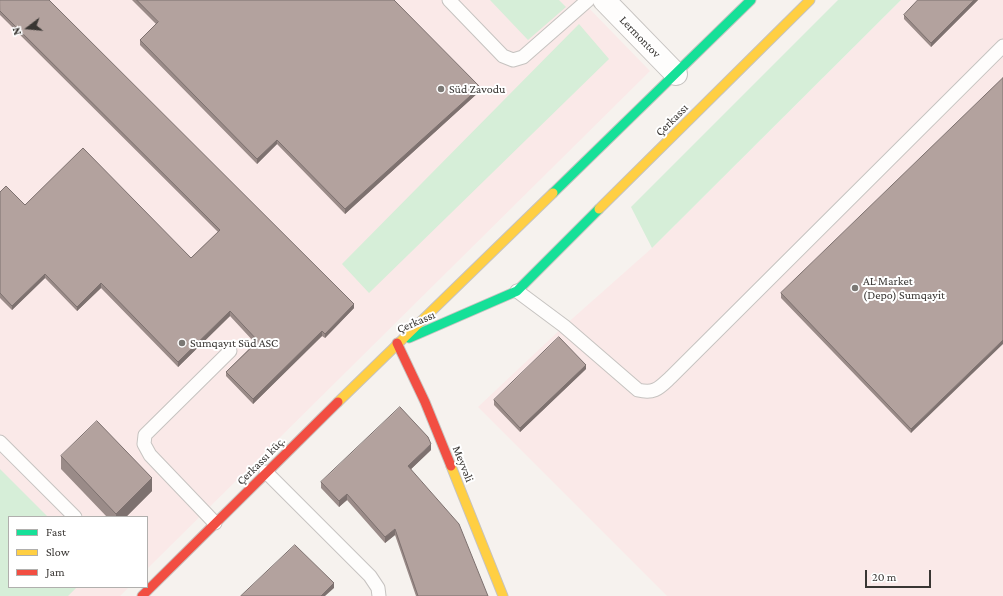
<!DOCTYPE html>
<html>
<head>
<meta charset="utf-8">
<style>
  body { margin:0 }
  #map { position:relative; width:1003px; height:596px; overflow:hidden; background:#f6f2ee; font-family:"Crimson Pro",serif }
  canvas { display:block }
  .legend { position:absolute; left:8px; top:516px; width:140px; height:72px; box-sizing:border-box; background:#fff; border:1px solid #b0afad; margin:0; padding:5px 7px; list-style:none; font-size:12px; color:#393633 }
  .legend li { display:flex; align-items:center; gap:8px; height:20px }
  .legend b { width:20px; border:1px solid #b0afad }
  .north { position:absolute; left:8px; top:8px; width:40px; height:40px; -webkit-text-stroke:3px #fff; paint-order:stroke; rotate:254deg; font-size:11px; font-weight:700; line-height:16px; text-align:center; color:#393633 }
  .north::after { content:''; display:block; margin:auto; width:14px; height:18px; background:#393633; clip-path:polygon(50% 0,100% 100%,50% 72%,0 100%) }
  .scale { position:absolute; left:865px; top:570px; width:66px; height:18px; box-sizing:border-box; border:2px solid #393633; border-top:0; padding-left:5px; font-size:12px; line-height:14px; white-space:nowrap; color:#393633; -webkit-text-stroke:3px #fff; paint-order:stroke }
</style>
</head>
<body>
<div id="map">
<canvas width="1003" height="596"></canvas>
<ul class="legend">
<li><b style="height:5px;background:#16e098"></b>Fast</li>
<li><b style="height:5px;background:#ffcf43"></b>Slow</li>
<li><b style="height:5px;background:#f24e42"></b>Jam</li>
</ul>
<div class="north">N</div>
<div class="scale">20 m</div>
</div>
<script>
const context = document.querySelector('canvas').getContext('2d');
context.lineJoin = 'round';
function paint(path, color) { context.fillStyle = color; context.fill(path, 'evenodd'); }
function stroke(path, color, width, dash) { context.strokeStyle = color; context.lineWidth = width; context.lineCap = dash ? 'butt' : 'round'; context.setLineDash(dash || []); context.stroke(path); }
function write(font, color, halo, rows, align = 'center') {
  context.font = font + ' "Crimson Pro",serif'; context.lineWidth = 4; context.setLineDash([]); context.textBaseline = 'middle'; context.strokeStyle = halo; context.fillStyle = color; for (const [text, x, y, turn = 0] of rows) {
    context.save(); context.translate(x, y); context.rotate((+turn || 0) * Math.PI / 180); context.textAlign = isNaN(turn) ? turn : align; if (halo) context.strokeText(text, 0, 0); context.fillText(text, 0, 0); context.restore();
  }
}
const industrial = new Path2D(`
  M 0,0 L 581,0 L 650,71 L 147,569 L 147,517 L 9,517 L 9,587 L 129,587 L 120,596 L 0,596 Z
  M 901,0 L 1003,0 L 1003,596 L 667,596 L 478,407 L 564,326 L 652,248 Z`);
const green = new Path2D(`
  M 490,0 L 559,0 L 566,7 L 528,40 Z
  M 838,0 L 901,0 L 652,248 L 631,207 Z
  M 579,24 L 609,59 L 369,293 L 342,264 Z
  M 0,469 L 48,517 L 9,517 L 9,587 L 77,587 L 68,596 L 0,596 Z`);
const lane = new Path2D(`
  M 449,0 L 503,56 L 513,60 L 523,57 L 588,0
  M 517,291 L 564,326 L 638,390 C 655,394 659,388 671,377 L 1003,46
  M 0,442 L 75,517
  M 266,472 L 370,576 L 378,588 L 379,596
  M 215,523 L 150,455 L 144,444 L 145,435 L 230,351`);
const street = new Path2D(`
  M 604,0 L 676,74`);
const fast = new Path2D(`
  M 553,193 L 751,0
  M 409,338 L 517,291 L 599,209`);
const slow = new Path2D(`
  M 599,209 L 810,0
  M 338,402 L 553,193
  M 451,466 L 503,596`);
const jam = new Path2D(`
  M 397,343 L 425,402 L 451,466
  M 142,596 L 338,402`);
const wall = new Path2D(`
  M 0,0 L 354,308 L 325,338 L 322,336 L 253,404 L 226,376 L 226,372 L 255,343 L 230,316 L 178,367 L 101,288 L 77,311 L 45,278 L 12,310 L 0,298 L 0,192 L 25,205 L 191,258 L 218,232 L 0,15 Z
  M 132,0 L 394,0 L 480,91 L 345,214 L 277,144 L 257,164 L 140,45 L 140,40 L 156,24 Z
  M 918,0 L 978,0 L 931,47 L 904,19 L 904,15 Z
  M 1003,78 L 911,433 L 781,298 L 781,293 Z
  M 586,369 L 520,432 L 494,405 L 494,400 Z
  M 431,450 L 411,469 L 488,596 L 416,596 L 395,535 L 385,543 L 347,500 L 339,507 L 321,488 L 321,482 Z
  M 61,456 L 152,491 L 126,517 L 107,517 L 61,469 Z`);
const shadedWall = new Path2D(`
  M 974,0 L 978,0 L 931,47 L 931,43 Z
  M 480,87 L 480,91 L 345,214 L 345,209 Z
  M 277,140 L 277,144 L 257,164 L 257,159 Z
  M 45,274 L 45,278 L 12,310 L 12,306 Z
  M 101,283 L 101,288 L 77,311 L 77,307 Z
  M 354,304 L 354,308 L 325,338 L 325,334 Z
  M 230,311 L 230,316 L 178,367 L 178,362 Z
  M 322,331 L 322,336 L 253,404 L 253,399 Z
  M 1003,340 L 1003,344 L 911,433 L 911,429 Z
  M 586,365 L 586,369 L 520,432 L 520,428 Z
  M 431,444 L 431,450 L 408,472 L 408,466 Z
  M 152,478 L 152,491 L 126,517 L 116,517 L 116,514 Z
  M 347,494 L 347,500 L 339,507 L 339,501 Z
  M 395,529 L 395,535 L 385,543 L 385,537 Z
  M 334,583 L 334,588 L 325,596 L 321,596 Z`);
const building = new Path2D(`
  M 0,0 L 49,0 L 354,304 L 325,334 L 322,331 L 253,399 L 226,372 L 258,341 L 230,311 L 178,362 L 101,283 L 77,307 L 45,274 L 12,306 L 0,293 L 0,192 L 6,186 L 25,205 L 83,148 L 191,258 L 220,230 L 0,11 Z
  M 137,0 L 394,0 L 480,87 L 345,209 L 277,140 L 257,159 L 140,40 L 158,22 Z
  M 918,0 L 974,0 L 931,43 L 904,15 Z
  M 1003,78 L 1003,340 L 911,429 L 781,293 Z
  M 559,337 L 586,365 L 520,428 L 494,400 Z
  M 400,407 L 428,437 L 431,444 L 408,466 L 459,524 L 488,596 L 418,596 L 395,529 L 385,537 L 347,494 L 339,501 L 321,482 Z
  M 97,421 L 152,478 L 116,514 L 61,456 Z
  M 295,545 L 334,583 L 321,596 L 241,596 Z`);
const markers = [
  [441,89,4,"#7b7874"],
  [855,288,4,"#7b7874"],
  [182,343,4,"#7b7874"]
];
const streetNames = [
  ["Lermontov",640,37,46],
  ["Çerkassı",672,120,-45],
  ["Çerkassı",416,322,-23],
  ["Çerkassı küç.",261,461,-45],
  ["Meyvəli",463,464,68]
];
const poiNames = [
  ["Süd Zavodu",449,89],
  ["AL Market",863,281],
  ["(Depo) Sumqayit",863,295],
  ["Sumqayıt Süd ASC",190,343]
];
paint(industrial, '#fae9e8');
paint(green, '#d6eed8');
stroke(lane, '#c6c3c0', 15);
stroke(street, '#c6c3c0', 24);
stroke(fast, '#c6c3c0', 11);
stroke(slow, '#c6c3c0', 11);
stroke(jam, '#c6c3c0', 11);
stroke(lane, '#fefdfc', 13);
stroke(street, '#fefdfc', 22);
stroke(fast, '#16e098', 9);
stroke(slow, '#ffcf43', 9);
stroke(jam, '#f24e42', 9);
paint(wall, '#9a8b88');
paint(shadedWall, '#7d716f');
paint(building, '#b3a29e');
stroke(building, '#7d716f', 1);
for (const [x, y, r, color] of markers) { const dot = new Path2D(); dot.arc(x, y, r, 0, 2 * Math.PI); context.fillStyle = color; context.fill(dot); stroke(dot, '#fff', 1.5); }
write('12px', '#393633', '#fff', streetNames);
write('12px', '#393633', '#fff', poiNames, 'left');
</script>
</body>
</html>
